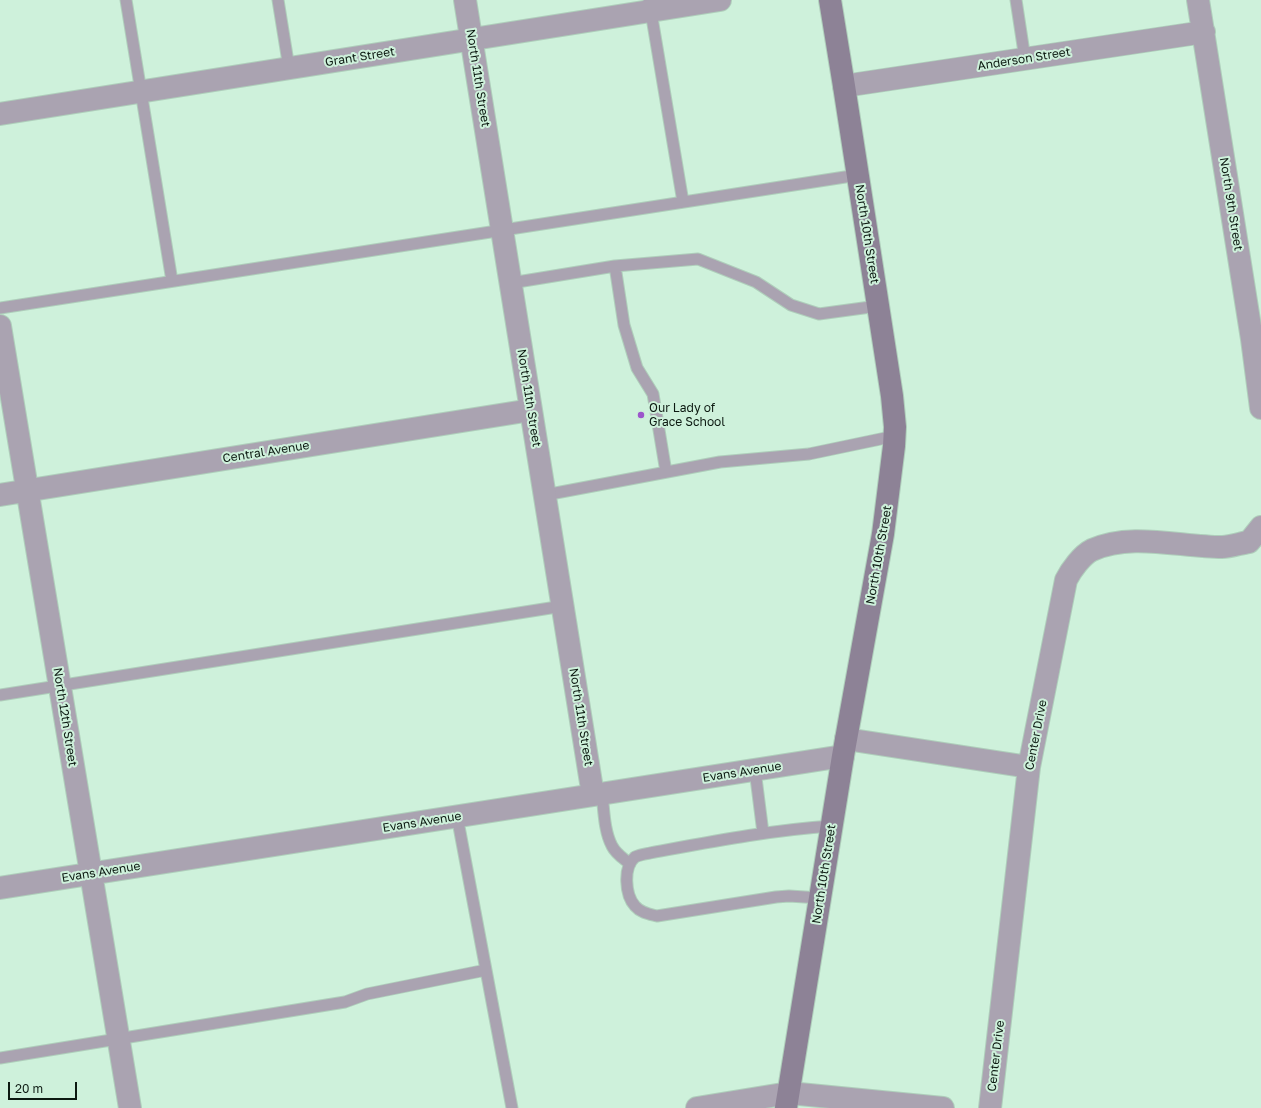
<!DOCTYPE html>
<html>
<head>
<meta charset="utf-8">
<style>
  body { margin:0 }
  #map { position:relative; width:1261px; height:1108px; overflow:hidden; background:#cef1db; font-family:"Golos Text",sans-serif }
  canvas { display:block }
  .scale { position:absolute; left:8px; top:1082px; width:69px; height:18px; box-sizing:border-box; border:2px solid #0c1911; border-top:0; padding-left:5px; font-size:12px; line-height:14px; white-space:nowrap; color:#0c1911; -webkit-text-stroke:3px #cef1db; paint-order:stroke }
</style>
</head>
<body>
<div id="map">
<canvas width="1261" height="1108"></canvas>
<div class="scale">20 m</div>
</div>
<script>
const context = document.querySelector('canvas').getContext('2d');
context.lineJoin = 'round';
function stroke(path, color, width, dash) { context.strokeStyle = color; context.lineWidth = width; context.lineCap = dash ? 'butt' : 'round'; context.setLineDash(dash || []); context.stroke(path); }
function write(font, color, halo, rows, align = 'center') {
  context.font = font + ' "Golos Text",sans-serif'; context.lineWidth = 4; context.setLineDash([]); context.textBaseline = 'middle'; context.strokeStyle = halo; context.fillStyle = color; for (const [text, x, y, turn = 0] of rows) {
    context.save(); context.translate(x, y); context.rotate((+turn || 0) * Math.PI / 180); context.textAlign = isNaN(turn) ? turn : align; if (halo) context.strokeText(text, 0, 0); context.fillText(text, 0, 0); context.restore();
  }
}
const service = new Path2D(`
  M 126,0 L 172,281
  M 278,0 L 289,68
  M 649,0 L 683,202
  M 1016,0 L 1025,59
  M 615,266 L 624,325 L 637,368 L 653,394 L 666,472
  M 511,283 L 615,266 L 698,259 L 756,282 L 791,305 L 819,314 L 878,306
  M 0,308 L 858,175
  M 545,495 L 720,462 L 809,454 L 895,436
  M 0,695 L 563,606
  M 755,770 L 763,833
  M 602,794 C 604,810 604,831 612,846 C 616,854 623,858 630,864
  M 457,816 L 512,1108
  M 820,898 L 789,896 L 776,897 L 657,916 C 649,914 641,913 635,906 C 625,895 623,867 635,857 C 639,855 645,854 650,853 C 710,842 771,830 832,826
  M 0,1058 L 345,1002 L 367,994 L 486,970`);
const minor = new Path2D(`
  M 465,0 L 593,795
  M 1198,0 L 1252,339 L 1261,408
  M 844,86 L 1204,32
  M 0,114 L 720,0
  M 0,326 L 130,1108
  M 0,495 L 531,410
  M 846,739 L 1029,767
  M 0,888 L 843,756
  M 697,1108 L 789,1093 L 943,1108
  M 990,1108 L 1029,767 L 1066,580 C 1071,570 1082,555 1092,550 C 1131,532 1180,547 1222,547 C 1231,547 1241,543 1249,542 L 1261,527`);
const secondary = new Path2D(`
  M 786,1108 L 843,756 L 883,534 L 894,446 L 895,427 L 892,396 L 844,86 L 830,0`);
const markers = [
  [641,415,4,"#9c56cb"]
];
const streetNames = [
  ["Grant Street",360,57,-9],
  ["Anderson Street",1024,59,-9],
  ["North 11th Street",478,78,81],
  ["North 9th Street",1231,204,81],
  ["North 10th Street",867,234,81],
  ["North 11th Street",529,398,81],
  ["Central Avenue",266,452,-9],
  ["North 10th Street",879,555,-80],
  ["North 12th Street",65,717,81],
  ["North 11th Street",581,717,81],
  ["Center Drive",1036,735,-79],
  ["Evans Avenue",742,772,-9],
  ["Evans Avenue",422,822,-9],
  ["Evans Avenue",101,872,-9],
  ["North 10th Street",824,874,-81],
  ["Center Drive",996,1056,-83]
];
const poiNames = [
  ["Our Lady of",649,408],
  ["Grace School",649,422]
];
stroke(service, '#afcebb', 13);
stroke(minor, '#afcebb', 24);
stroke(secondary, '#afcebb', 24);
stroke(service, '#aaa3b1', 11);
stroke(minor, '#aaa3b1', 22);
stroke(secondary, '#8d8296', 22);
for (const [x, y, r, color] of markers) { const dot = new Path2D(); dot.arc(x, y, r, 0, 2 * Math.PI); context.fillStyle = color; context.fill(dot); stroke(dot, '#cef1db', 1.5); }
write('12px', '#0c1911', '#cef1db', streetNames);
write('12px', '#0c1911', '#cef1db', poiNames, 'left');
</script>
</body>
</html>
